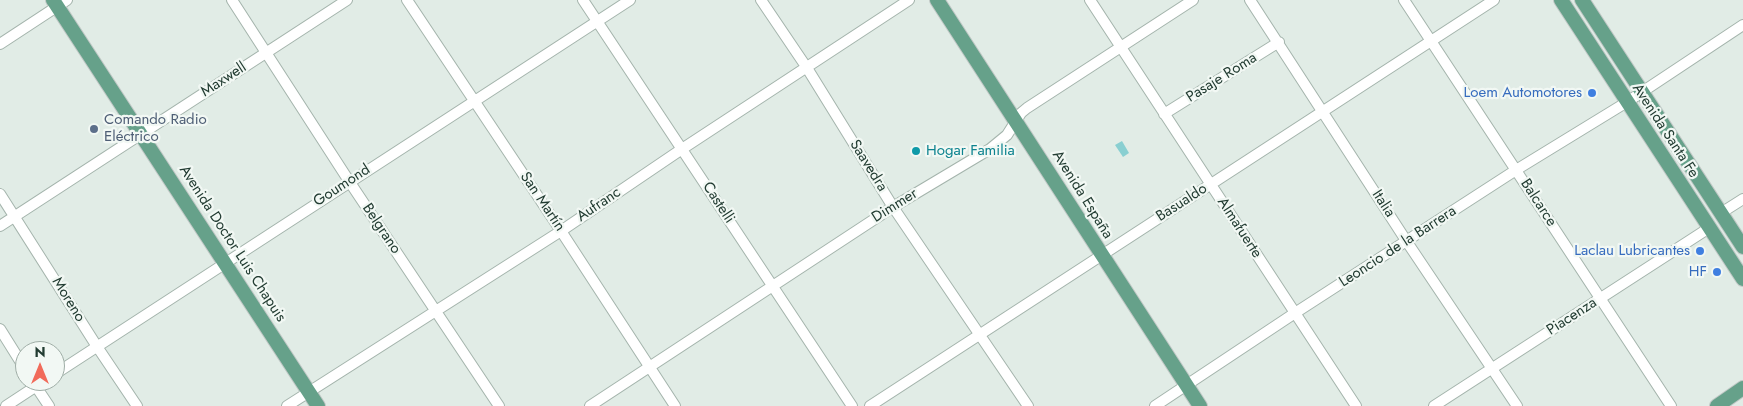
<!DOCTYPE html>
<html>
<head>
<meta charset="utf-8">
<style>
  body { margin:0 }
  #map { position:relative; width:1743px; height:406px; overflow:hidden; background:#e1ece6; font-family:Jost,sans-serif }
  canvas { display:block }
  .north { position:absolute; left:15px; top:341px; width:50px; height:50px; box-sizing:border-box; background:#f2f8f4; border:1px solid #9fada6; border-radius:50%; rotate:0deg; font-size:14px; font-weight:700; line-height:20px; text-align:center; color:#223c32 }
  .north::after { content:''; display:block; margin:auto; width:18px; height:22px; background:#f16b5a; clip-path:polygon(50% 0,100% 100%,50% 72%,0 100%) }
</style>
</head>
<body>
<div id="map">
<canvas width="1743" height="406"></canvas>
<div class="north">N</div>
</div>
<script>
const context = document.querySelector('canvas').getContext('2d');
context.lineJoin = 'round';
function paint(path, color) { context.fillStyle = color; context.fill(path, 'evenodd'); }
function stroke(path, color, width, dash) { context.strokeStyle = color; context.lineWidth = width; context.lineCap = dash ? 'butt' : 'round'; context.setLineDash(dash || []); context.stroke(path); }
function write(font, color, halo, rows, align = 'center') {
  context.font = font + ' Jost,sans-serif'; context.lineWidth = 4.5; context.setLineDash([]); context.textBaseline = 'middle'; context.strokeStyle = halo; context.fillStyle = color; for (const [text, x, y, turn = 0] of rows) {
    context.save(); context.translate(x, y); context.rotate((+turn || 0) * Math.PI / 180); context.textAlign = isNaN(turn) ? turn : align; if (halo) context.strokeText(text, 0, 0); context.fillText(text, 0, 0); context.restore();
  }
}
const water = new Path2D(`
  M 1122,141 L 1129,153 L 1123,157 L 1115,145 Z`);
const minor = new Path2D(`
  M 232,0 L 349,181 L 499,406
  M 407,0 L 561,231 L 675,406
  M 583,0 L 852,406
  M 761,0 L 807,68 L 893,207 L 1028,406
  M 1090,0 L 1356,406
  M 1250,0 L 1407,242 L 1517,406
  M 1404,0 L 1671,406
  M 0,44 L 67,0
  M 1164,114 L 1279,42
  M 0,194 L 96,345 L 137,406
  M 1721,213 L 1743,199
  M 0,226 L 347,0
  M 0,329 L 25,369
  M 55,374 L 630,0
  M 33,382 L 49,406
  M 6,406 L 44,381
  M 287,406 L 561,231 L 682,149 L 909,0
  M 590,406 L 893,207 L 990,149 L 1007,135 L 1021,113 L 1027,108 L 1193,0
  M 870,406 L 1494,0
  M 1155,406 L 1295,313 L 1516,170 L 1627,102 L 1743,25
  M 1434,406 L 1709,228`);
const major = new Path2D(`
  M 53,0 L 318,406
  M 937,0 L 1200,406
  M 1561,0 L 1743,279
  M 1582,0 L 1743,247
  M 1717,406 L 1743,388`);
const markers = [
  [1592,93,5,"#3f7fe0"],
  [94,129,5,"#5c6f8a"],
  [916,151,5,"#0f9aa8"],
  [1700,251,5,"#3f7fe0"],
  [1717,272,5,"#3f7fe0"]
];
const streetNames = [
  ["Pasaje Roma",1222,78,-32],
  ["Maxwell",224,80,-33],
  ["Avenida Santa Fe",1665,131,57],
  ["Saavedra",868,166,58],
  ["Goumond",342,186,-33],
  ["Avenida España",1082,195,58],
  ["San Martín",542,202,56],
  ["Castelli",718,203,57],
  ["Basualdo",1182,203,-33],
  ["Balcarce",1538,203,57],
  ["Italia",1383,204,57],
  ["Aufranc",599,205,-34],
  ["Dimmer",895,206,-32],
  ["Almafuerte",1239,228,57],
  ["Belgrano",381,229,56],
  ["Avenida Doctor Luis Chapuis",232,244,57],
  ["Leoncio de la Barrera",1398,247,-33],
  ["Moreno",68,300,58],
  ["Piacenza",1572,317,-33]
];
const shopNames = [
  ["Loem Automotores",1582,93],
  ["Laclau Lubricantes",1690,251],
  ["HF",1707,272]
];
const serviceNames = [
  ["Comando Radio",104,120],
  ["Eléctrico",104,137]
];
const cultureNames = [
  ["Hogar Familia",926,151]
];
paint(water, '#89cfd1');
stroke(minor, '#a4b4ac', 12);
stroke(major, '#c1c8c6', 16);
stroke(minor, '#fff', 10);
stroke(major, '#66a18a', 14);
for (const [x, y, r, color] of markers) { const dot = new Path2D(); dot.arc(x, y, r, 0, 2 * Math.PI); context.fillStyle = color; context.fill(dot); stroke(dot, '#f2f8f4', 2); }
write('15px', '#223c32', '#f2f8f4', streetNames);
write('15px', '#366cbe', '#f2f8f4', shopNames, 'right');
write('15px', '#4e5e75', '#f2f8f4', serviceNames, 'left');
write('15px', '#0d838f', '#f2f8f4', cultureNames, 'left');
</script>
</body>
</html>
